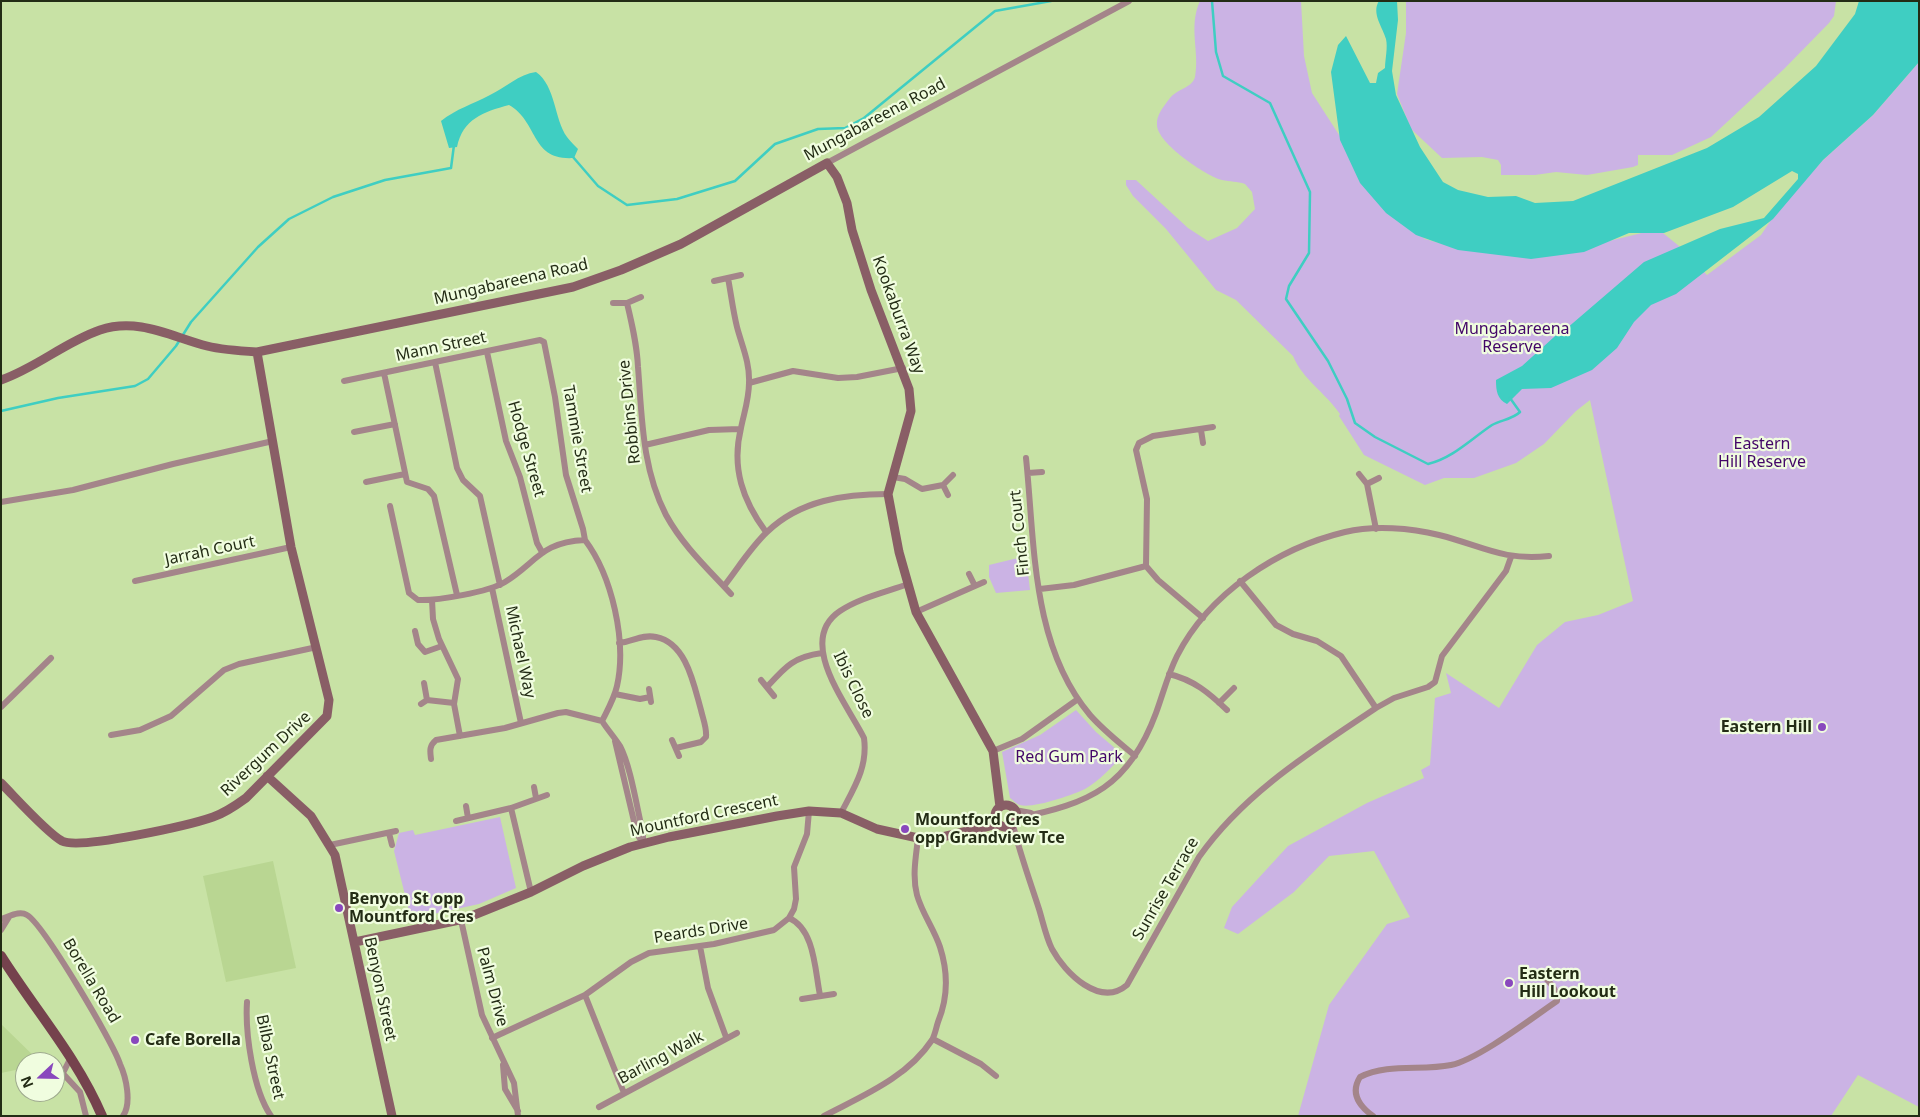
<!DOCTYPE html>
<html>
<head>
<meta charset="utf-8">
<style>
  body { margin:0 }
  #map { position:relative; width:1920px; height:1117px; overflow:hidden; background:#c8e2a5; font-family:"Noto Sans",sans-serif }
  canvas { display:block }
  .frame { position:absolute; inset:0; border:2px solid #232c15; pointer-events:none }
  .north { position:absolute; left:15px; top:1052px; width:50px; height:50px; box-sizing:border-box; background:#f0fddf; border:1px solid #9ea98e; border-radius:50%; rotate:249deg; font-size:14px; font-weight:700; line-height:20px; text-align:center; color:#232c15 }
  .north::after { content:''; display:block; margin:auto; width:18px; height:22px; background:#8948bd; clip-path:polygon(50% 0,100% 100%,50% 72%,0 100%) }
</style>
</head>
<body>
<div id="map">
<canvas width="1920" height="1117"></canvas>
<div class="frame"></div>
<div class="north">N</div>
</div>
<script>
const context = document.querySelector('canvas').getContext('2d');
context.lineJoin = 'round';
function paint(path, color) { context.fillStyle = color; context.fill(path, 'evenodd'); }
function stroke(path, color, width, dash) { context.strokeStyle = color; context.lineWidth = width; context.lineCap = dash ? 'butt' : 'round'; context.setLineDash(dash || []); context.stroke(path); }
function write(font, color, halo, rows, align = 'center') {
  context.font = font + ' "Noto Sans",sans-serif'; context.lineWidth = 4.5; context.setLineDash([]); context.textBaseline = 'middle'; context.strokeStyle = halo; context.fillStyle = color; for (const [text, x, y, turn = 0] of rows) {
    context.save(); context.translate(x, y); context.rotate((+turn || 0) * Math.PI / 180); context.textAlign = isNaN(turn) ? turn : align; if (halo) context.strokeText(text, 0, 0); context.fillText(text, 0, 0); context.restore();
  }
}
const built = new Path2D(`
  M 273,861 L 296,968 L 226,982 L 203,876 Z
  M 1,1024 L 40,1062 L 25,1062 L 25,1068 L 1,1073 Z`);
const green = new Path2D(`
  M 1200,1 L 1301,1 L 1304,56 L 1312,93 L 1383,203 L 1425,239 L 1460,249 L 1601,243 L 1658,229 L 1679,246 L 1707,275 L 1761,235 L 1777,211 L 1823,160 L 1873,115 L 1919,62 L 1919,1107 L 1858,1075 L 1831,1116 L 1298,1116 L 1329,1005 L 1387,924 L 1410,917 L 1374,851 L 1329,856 L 1294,892 L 1238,934 L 1224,928 L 1232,907 L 1288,846 L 1367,803 L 1424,778 L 1421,770 L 1430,765 L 1435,698 L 1451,693 L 1446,673 L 1499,708 L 1537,645 L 1565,622 L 1598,615 L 1633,601 L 1590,400 L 1576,411 L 1544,444 L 1516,463 L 1474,478 L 1444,478 L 1425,485 L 1364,455 L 1339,416 L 1340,414 C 1325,392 1303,380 1293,356 L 1236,300 L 1216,290 L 1166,229 L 1133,196 L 1126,185 L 1126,180 L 1136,180 L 1188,228 L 1208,241 L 1237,228 L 1255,209 L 1252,192 L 1245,184 C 1237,181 1230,182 1222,180 C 1206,176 1157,143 1157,125 C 1156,115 1164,106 1170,98 C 1177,89 1192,88 1195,77 C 1200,52 1188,27 1200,1 Z
  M 1406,1 L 1836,1 L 1834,16 L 1829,23 L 1784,69 L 1711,137 L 1672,155 L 1638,155 L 1638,165 L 1633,167 L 1587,175 L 1556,172 L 1535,175 L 1501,175 L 1501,165 L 1498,160 L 1482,157 L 1442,158 L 1411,129 L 1397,94 L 1406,33 Z
  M 1026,556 L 1030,590 L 996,593 L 989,577 L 989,565 Z
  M 1076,710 L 1096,732 L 1123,755 C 1112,767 1099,781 1085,789 C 1073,795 1032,809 1020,805 C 1016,804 1013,800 1010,798 L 1002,752 L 1040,735 Z
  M 500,817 L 516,888 L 479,904 L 411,919 L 394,851 L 399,833 L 413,830 L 415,835 Z`);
const water = new Path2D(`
  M 1379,1 L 1397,1 L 1398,20 L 1392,71 L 1396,95 L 1420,147 L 1443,182 L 1458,190 L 1488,197 L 1516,196 L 1535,203 L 1573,201 L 1707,148 L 1759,117 L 1816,66 L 1855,14 L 1859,1 L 1919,1 L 1919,62 L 1873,115 L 1823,160 L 1773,219 L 1676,294 L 1651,305 L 1634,322 L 1617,348 L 1592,370 L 1551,388 L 1522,389 L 1507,404 C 1497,399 1496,391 1496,380 L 1522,366 L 1564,328 L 1566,329 L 1644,262 L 1720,229 L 1764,218 L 1798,179 L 1798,174 L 1792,171 L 1733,207 L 1664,233 L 1629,233 L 1584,252 L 1531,259 L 1458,250 L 1416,235 L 1386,213 L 1360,183 L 1340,140 L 1331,72 L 1338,45 L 1346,36 L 1370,83 L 1376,83 L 1378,73 L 1385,68 C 1385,59 1388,48 1386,39 C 1383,28 1371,13 1379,1 Z
  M 536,72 C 556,86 554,119 567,137 C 570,141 574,145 578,149 L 574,158 C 530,161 539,122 509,105 C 483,112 463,119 457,147 L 449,148 L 441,121 C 456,109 473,104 490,95 C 505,88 519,74 536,72 Z`);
const stream = new Path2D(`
  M 1212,1 L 1216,52 L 1223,76 L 1270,103 L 1310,192 L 1309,253 L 1289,286 L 1286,299 L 1328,361 L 1347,399 L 1355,423 L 1375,437 L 1428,464 C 1453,458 1471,439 1492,425 C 1501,420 1513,419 1520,412 L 1510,398
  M 573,157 L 598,186 L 627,205 L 677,199 L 735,181 L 775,144 L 818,129 L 845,128 L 864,118 L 995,11 L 1051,1
  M 1,411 L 58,398 L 135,386 L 148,379 L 176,346 L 191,322 L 258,247 L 289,219 L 333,197 L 385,180 L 451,168 L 454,145`);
const street = new Path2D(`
  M 827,163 L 1129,1
  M 728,278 C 731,294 733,311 737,327 C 742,346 750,363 749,383 C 749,399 744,413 741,428 C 731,468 743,501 766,532
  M 714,281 L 741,275
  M 613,303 L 627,303 L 641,297
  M 627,303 C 632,324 637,345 638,367 C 642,417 642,469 666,515 C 683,546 708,569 731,594
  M 487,352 L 506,441 L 520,477 L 537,543 L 542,552
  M 435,362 L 457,468 L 463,480 L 480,496 L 500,585
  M 384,373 L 407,482 L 428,489 L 434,496 L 457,595
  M 344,381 L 540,340 L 544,342 L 555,397 L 566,475 L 583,529 L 585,540
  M 749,383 L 793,371 L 838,378 L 857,377 L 903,368
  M 1201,430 L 1203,443
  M 354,432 L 395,424
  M 645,445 L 709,430 L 740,429
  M 1026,458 C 1035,544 1031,645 1090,715 C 1104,731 1120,743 1135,756
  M 1028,473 L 1042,472
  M 1359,474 L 1367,484 L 1376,529
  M 893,477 L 905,479 L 922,489 L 943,485 L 948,495
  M 366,482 L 405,474
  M 1367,484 L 1379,478
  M 943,485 L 953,475
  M 1,502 L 73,490 L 173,464 L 273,441
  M 390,506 L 409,593 L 418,600 C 436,601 489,592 505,582 C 537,562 541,542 585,540
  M 585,540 C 612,576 627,641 617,686 C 614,699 608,709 602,721
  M 969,574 L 975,586
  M 135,581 L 291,547
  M 1240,581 L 1276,625 L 1293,634 L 1317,641 L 1341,656 L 1376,708
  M 724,586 C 738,568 751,547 767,532 C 800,500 845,494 888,494
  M 492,588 L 521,723
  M 1040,589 L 1074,585 L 1146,566
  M 432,600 L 433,619 L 439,639 L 458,679 L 454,704 L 460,736
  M 916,612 L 984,582
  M 1203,618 L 1158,580 L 1146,566 L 1147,499 L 1136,450 L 1139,443 L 1153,436 L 1213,427
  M 415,631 L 418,644 L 425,652 L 442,646
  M 619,643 C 632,642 642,634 656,637 C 687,643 694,686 701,710 C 703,719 707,728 706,737 L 701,742 L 676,748
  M 1169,674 C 1194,680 1209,693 1227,710
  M 761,680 L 774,696
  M 767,687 C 785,667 793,657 822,653
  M 649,689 L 651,702
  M 615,694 L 640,699 L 650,697
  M 427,700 L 454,703
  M 1219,703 L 1234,688
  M 421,704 L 427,700 L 424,683
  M 1,707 L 51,658
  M 111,735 L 140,730 L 171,716 L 224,670 L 239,664 L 317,647
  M 672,740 L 679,756
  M 615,741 L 637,834 L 643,843
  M 993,751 L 1022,739 L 1078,699
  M 431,759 C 430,751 429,746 436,740 L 505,728 L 558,713 L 566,712 L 602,721 C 607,729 615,738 620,746 C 631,767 637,809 643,833 L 643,843
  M 534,787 L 536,798
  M 466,806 L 468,818
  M 511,808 L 531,892
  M 1015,810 L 1031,813
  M 841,813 C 854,788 868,767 864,738 C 848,705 795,641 840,611 C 859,598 886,592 908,584
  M 1017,818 C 1090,804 1129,786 1156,713 C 1163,694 1168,674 1177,656 C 1209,593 1278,548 1345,532 C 1374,525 1411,528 1439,535 C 1483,546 1502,561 1549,556
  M 456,821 L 511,808 L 547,795
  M 1013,825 C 1020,854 1030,881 1039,909 C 1043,922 1046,937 1052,949 C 1065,973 1100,1008 1127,985 L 1199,857 C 1244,793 1312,751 1376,708 L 1394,698 L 1428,687 L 1435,682 L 1442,656 L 1506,571 L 1511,557
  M 1004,827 L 1017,842
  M 389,833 L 392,845
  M 330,845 L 396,831
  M 789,918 C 815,929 815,972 820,995
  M 1,919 C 9,917 19,910 27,915 C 43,924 113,1042 120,1064 C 126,1077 132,1103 123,1116
  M 461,920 L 482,1015 L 514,1083 L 518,1116
  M 1,930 L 9,917
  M 700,946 L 708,988 L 726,1037
  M 585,995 L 624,1093
  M 802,999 L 834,994
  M 247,1002 C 245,1033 253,1090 271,1116
  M 492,1038 L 585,995 L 631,962 L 649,953 L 714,944 L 774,930 L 789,918 L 794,909 L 796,899 L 794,867 L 807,834 L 809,811
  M 933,1039 L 981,1064 L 996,1076
  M 55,1065 L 80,1092 L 86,1116
  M 503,1065 L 505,1089 L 518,1111
  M 63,1073 L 71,1057
  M 599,1107 L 737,1033
  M 824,1116 C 862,1096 907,1078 932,1040 C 935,1035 936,1028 938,1022 C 948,998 948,972 940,947 C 934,929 922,913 917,895 C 912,876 916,856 918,838
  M 1373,1116 C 1359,1106 1350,1093 1360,1077 C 1388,1063 1421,1071 1451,1065 C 1479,1059 1532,1018 1557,1001 C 1558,990 1547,977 1537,973 L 1530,975`);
const secondary = new Path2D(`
  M 1,380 C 36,368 65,342 100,330 C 138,317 172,337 207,346 C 223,350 240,351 257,352 L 573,287 L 621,270 L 681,244 L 827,163 L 837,177 L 847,203 L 852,230 L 871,290 L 909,389 L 911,411 L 888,494 L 899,552 L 916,612 L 993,751 L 1000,807
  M 267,776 L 311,816 L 335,855 L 392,1116
  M 1,783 C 15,797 47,833 62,841 C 80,850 190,825 213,817 C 225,813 235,806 246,798 L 327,716 L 329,700 L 291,547 L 257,352
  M995 816a11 11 0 1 1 22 0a11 11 0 1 1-22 0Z
  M 355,942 L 464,919 L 531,892 L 583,866 L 630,847 L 669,837 L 777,816 L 809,811 L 841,813 L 877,829 L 918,838 L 942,837 L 998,824`);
const primary = new Path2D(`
  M 1,956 C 35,1010 77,1057 102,1116`);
const markers = [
  [1822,727,5,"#8948bd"],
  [905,829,5,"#8948bd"],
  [339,908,5,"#8948bd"],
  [1509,983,5,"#8948bd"],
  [135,1040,5,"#8948bd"]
];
const streetNames = [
  ["Mungabareena Road",875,120,-28],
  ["Mungabareena Road",511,282,-13],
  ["Kookaburra Way",898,315,70],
  ["Mann Street",441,347,-12],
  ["Robbins Drive",630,412,-96],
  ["Tammie Street",577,439,80],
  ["Hodge Street",526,449,74],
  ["Finch Court",1020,533,-96],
  ["Jarrah Court",210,551,-12],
  ["Michael Way",520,652,78],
  ["Ibis Close",853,685,64],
  ["Rivergum Drive",266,754,-43],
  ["Mountford Crescent",704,816,-12],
  ["Sunrise Terrace",1166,889,-60],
  ["Peards Drive",701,931,-9],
  ["Borella Road",91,981,59],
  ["Palm Drive",492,987,75],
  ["Benyon Street",380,989,78],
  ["Bilba Street",270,1057,78],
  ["Barling Walk",661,1058,-28]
];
const parkNames = [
  ["Mungabareena",1512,329],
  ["Reserve",1512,347],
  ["Eastern",1762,444],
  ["Hill Reserve",1762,462],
  ["Red Gum Park",1069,757]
];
const poiNames = [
  ["Eastern Hill",1812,727,"right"],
  ["Mountford Cres",915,820],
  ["opp Grandview Tce",915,838],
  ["Benyon St opp",349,899],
  ["Mountford Cres",349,917],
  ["Eastern",1519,974],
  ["Hill Lookout",1519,992],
  ["Cafe Borella",145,1040]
];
paint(built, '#b9d692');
paint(green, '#cbb3e4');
paint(water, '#3fcec2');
stroke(stream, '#3fcec2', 2.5);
stroke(street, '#a4858a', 6);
stroke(secondary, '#895e66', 9);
stroke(primary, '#75424d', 10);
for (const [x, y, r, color] of markers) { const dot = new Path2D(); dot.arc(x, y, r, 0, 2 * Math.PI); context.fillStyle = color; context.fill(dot); stroke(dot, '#f0fddf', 2); }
write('16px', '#232c15', '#f0fddf', streetNames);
write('16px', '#430668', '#f0fddf', parkNames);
write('bold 16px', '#232c15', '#f0fddf', poiNames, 'left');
</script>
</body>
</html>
